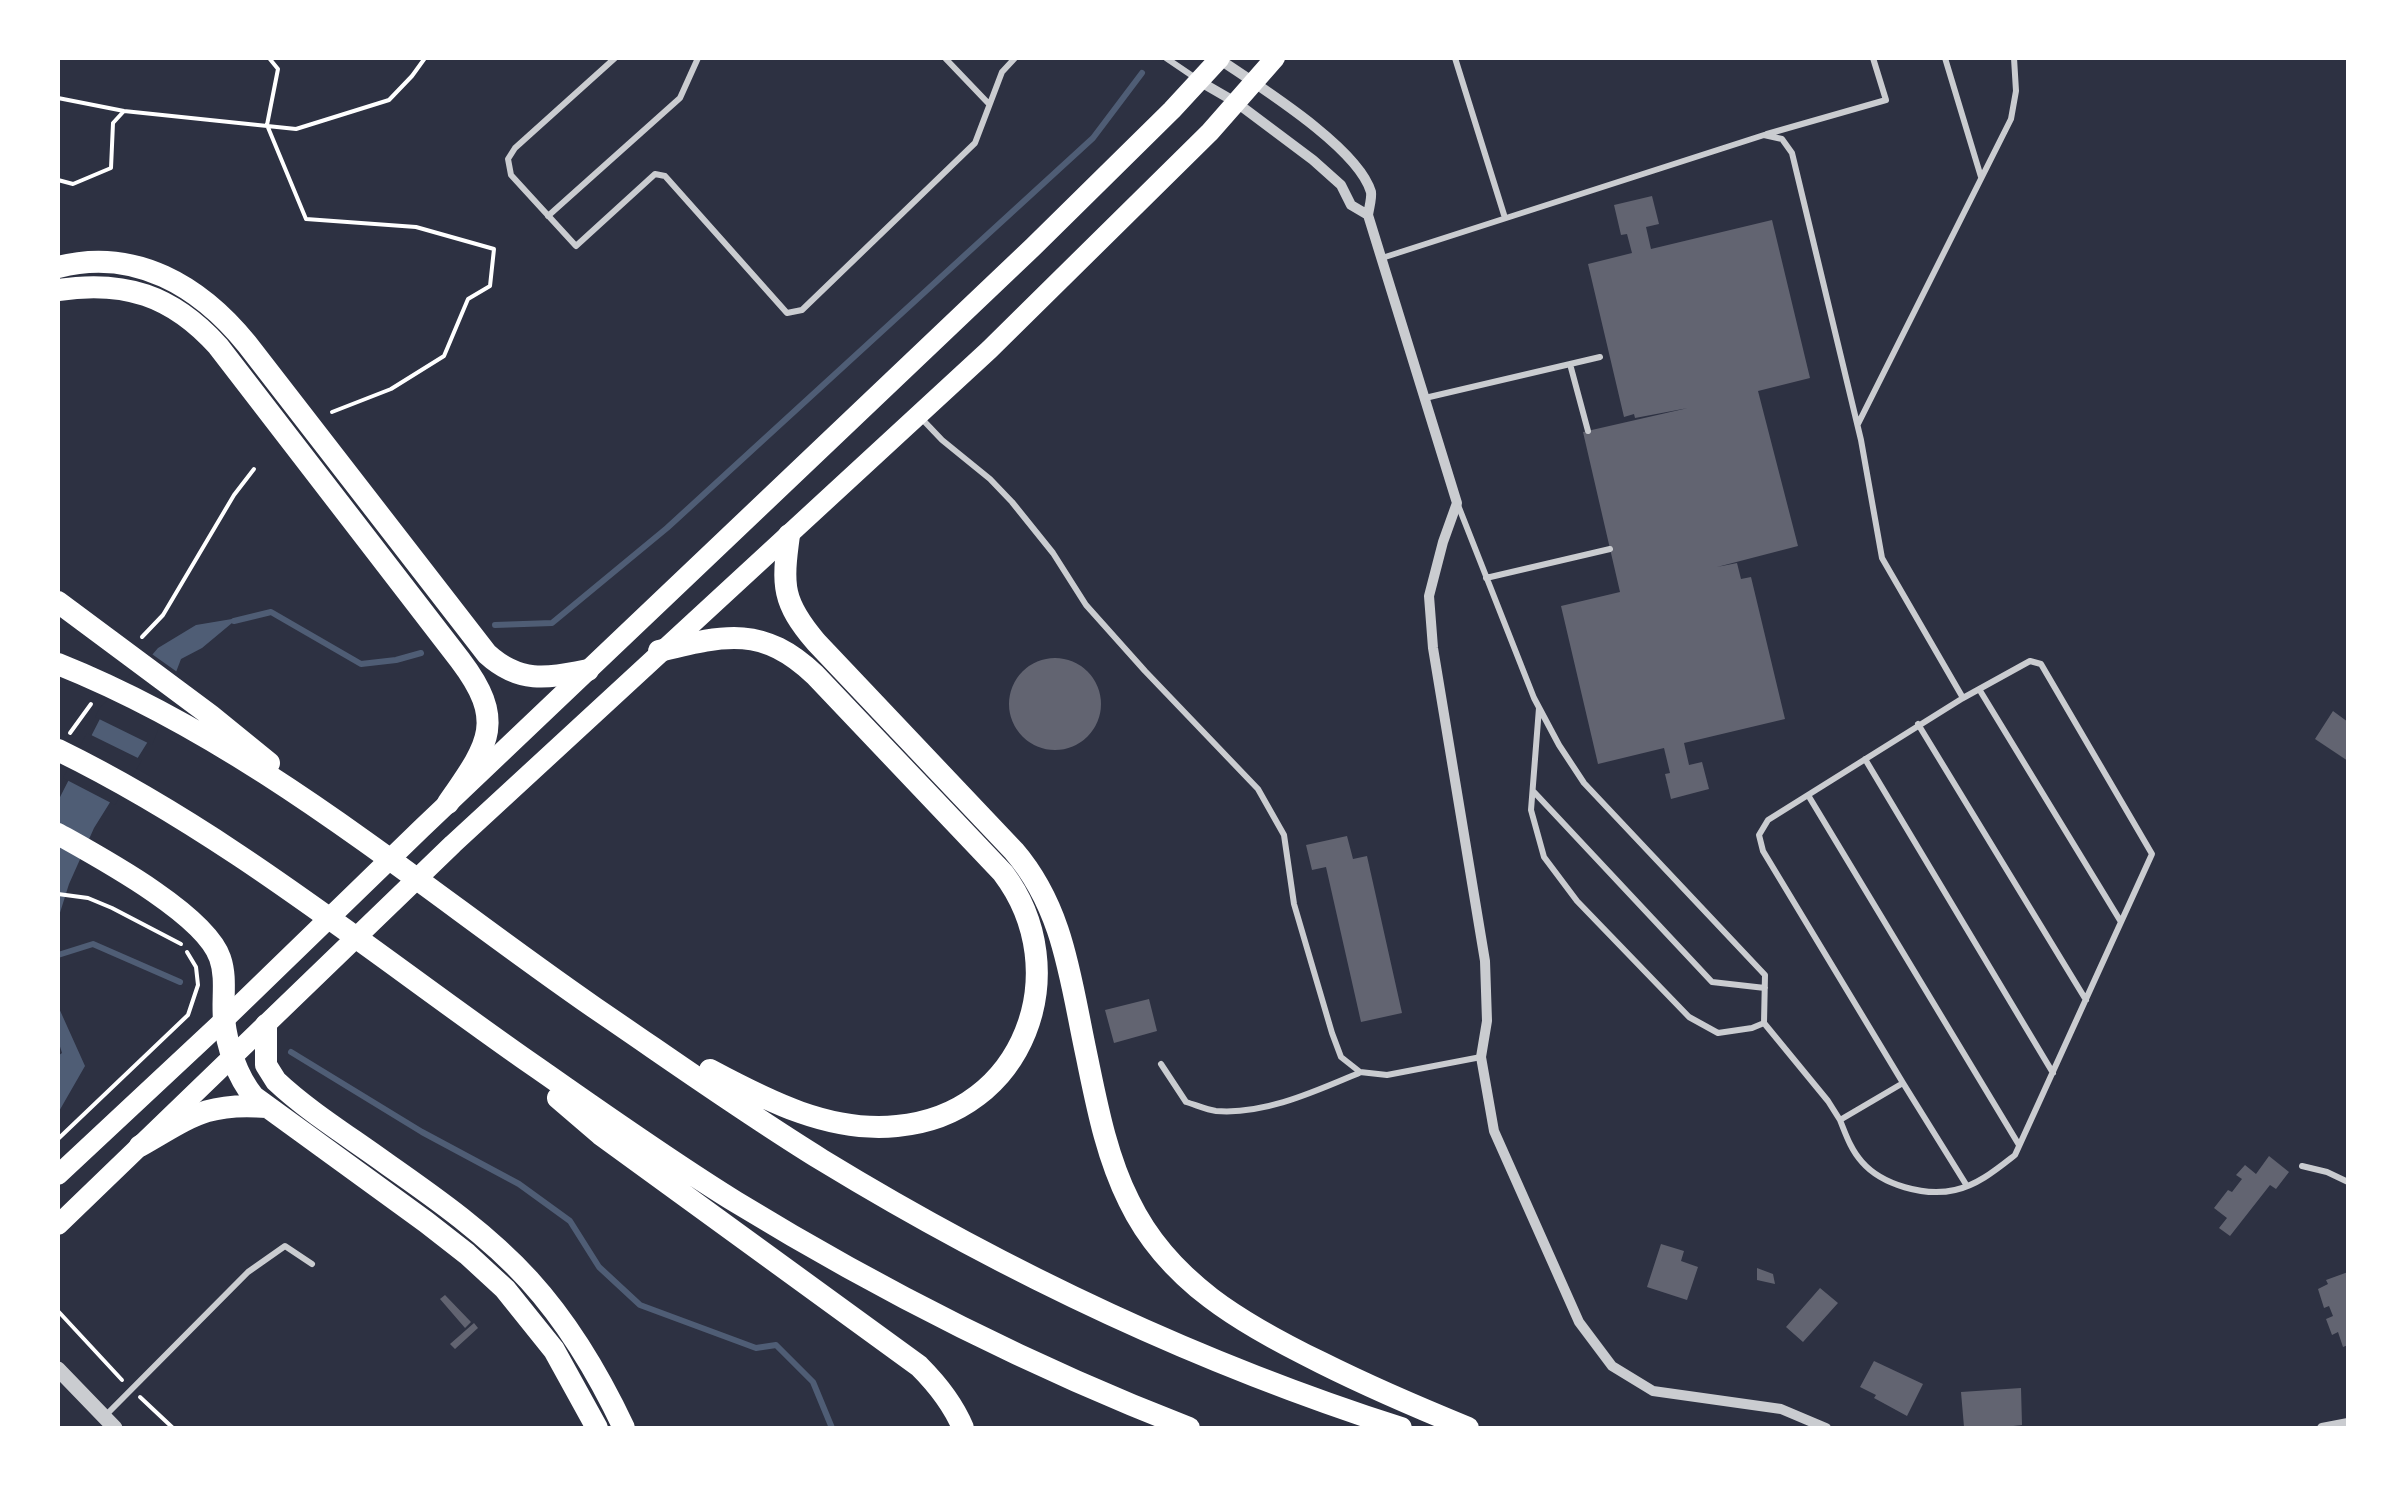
<!DOCTYPE html>
<html>
<head>
<meta charset="utf-8">
<style>
  body { margin:0 }
  #map { position:relative; width:2406px; height:1486px; overflow:hidden; background:#2d3142; font-family:"Public Sans",sans-serif }
  canvas { display:block }
  .frame { position:absolute; inset:0; border:60px solid #fff; pointer-events:none }
</style>
</head>
<body>
<div id="map">
<canvas width="2406" height="1486"></canvas>
<div class="frame"></div>
</div>
<script>
const context = document.querySelector('canvas').getContext('2d');
context.lineJoin = 'round';
function paint(path, color) { context.fillStyle = color; context.fill(path, 'evenodd'); }
function stroke(path, color, width, dash) { context.strokeStyle = color; context.lineWidth = width; context.lineCap = dash ? 'butt' : 'round'; context.setLineDash(dash || []); context.stroke(path); }
const water = new Path2D(`
  M 238,618 L 202,648 L 181,659 L 152,735 L 94,828 L 69,884 L 58,919 L 58,801 L 104,711 L 158,648 L 196,625 Z
  M 58,1006 L 85,1066 L 58,1113 L 58,1056 L 62,1053 L 58,1040 Z`);
const pier = new Path2D(`
  M 149,652 L 180,674 L 152,745 L 95,717 L 100,708 Z
  M 87,733 L 142,760 L 115,805 L 63,778 Z`);
const stream = new Path2D(`
  M 234,621 L 271,612 L 361,664 L 396,660 L 421,653
  M 495,625 L 552,623 L 667,528 L 1093,138 L 1142,73
  M 58,955 L 93,944 L 180,982
  M 291,1052 L 422,1132 L 519,1184 L 570,1221 L 599,1267 L 640,1305 L 756,1348 L 776,1345 L 813,1382 L 832,1428`);
const building = new Path2D(`
  M 1652,196 L 1659,224 L 1646,227 L 1651,249 L 1772,220 L 1810,378 L 1758,391 L 1798,546 L 1717,567 L 1737,563 L 1741,579 L 1751,577 L 1785,719 L 1684,743 L 1689,765 L 1702,762 L 1709,789 L 1671,799 L 1665,774 L 1670,773 L 1664,748 L 1598,764 L 1561,606 L 1620,592 L 1583,432 L 1688,408 L 1635,418 L 1634,414 L 1624,417 L 1588,264 L 1632,253 L 1627,234 L 1621,235 L 1614,205 Z
  M1009 704a46 46 0 1 1 92 0a46 46 0 1 1-92 0Z
  M 2333,711 L 2348,722 L 2348,761 L 2315,739 Z
  M 1347,836 L 1353,859 L 1367,856 L 1402,1013 L 1361,1022 L 1326,867 L 1312,870 L 1306,845 Z
  M 1149,999 L 1157,1031 L 1114,1043 L 1105,1010 Z
  M 2269,1156 L 2289,1172 L 2276,1189 L 2270,1185 L 2230,1236 L 2219,1228 L 2227,1218 L 2214,1208 L 2228,1190 L 2232,1192 L 2242,1179 L 2236,1175 L 2245,1165 L 2256,1174 Z
  M 1661,1244 L 1684,1251 L 1681,1261 L 1698,1267 L 1687,1300 L 1647,1287 Z
  M 1757,1268 L 1773,1274 L 1775,1284 L 1757,1280 Z
  M 2348,1272 L 2348,1345 L 2343,1347 L 2338,1332 L 2332,1335 L 2326,1319 L 2333,1316 L 2329,1306 L 2324,1308 L 2318,1289 L 2328,1284 L 2326,1280 Z
  M 1820,1288 L 1838,1303 L 1803,1342 L 1786,1327 Z
  M 445,1295 L 471,1322 L 465,1328 L 440,1299 Z
  M 474,1323 L 478,1328 L 455,1349 L 450,1344 Z
  M 1874,1361 L 1923,1384 L 1907,1416 L 1874,1398 L 1876,1395 L 1860,1387 Z
  M 2021,1388 L 2022,1425 L 1996,1428 L 1964,1427 L 1961,1392 Z`);
const path = new Path2D(`
  M 269,58 L 278,69 L 267,125 L 306,219 L 416,227 L 494,249 L 490,286 L 468,299 L 444,356 L 391,389 L 332,412
  M 58,98 L 124,111 L 296,129 L 389,100 L 412,76 L 425,58
  M 58,180 L 73,184 L 111,168 L 113,123 L 124,111
  M 142,637 L 163,615 L 234,495 L 254,469
  M 70,733 L 91,704
  M 58,894 L 88,898 L 112,908 L 181,944
  M 58,1139 L 188,1015 L 198,985 L 196,967 L 187,952
  M 58,1311 L 122,1380
  M 140,1397 L 173,1428`);
const service = new Path2D(`
  M 615,58 L 515,148 L 508,159 L 511,175 L 576,246 L 655,174 L 665,176 L 787,313 L 802,310 L 975,143 L 1002,72 L 1015,58
  M 945,58 L 989,104
  M 1166,58 L 1194,77
  M 1455,58 L 1505,218
  M 1945,58 L 1981,177
  M 1767,134 L 1886,100 L 1873,58
  M 548,216 L 680,98 L 698,58
  M 1382,258 L 1764,135 L 1782,139 L 1792,153 L 1861,440 L 1882,558 L 1963,698 L 1768,820 L 1759,835 L 1763,851 L 1903,1083 L 1840,1120 L 1828,1101 L 1764,1023 L 1765,975 L 1584,783 L 1559,745 L 1534,698 L 1458,505
  M 1570,364 L 1588,431
  M 1425,398 L 1600,357
  M 922,419 L 942,440 L 990,479 L 1012,502 L 1053,553 L 1086,605 L 1145,671 L 1258,789 L 1284,835 L 1294,904 L 1332,1033 L 1341,1057 L 1360,1072 L 1387,1075 L 1481,1057
  M 1858,424 L 2011,119 L 2016,91 L 2014,58
  M 1486,578 L 1610,549
  M 1979,689 L 2121,922
  M 1539,708 L 1531,810 L 1544,857 L 1577,901 L 1689,1017 L 1718,1033 L 1752,1028 L 1764,1023
  M 1918,724 L 2086,1000
  M 1865,759 L 2053,1073
  M 1534,792 L 1712,982 L 1765,988
  M 1808,795 L 2019,1145
  M 1161,1064 L 1186,1102 C 1196,1105 1207,1110 1216,1111 C 1265,1115 1316,1091 1359,1073
  M 1903,1083 L 1967,1186
  M 1840,1120 C 1846,1135 1851,1150 1862,1162 C 1882,1185 1925,1197 1955,1190 C 1978,1185 1997,1169 2015,1155 L 2152,854 L 2041,664 L 2030,661 L 1963,698
  M 2302,1166 L 2327,1172 L 2348,1182
  M 105,1416 L 248,1272 L 285,1246 L 312,1264`);
const minor = new Path2D(`
  M 1219,59 C 1257,85 1358,147 1371,192 C 1372,198 1369,208 1368,215 L 1457,503 L 1443,542 L 1429,596 L 1433,648 L 1485,961 L 1487,1021 L 1481,1057 L 1494,1131 L 1579,1322 L 1612,1366 L 1653,1391 L 1781,1409 L 1826,1428
  M 1199,81 L 1237,103 L 1313,160 L 1341,185 L 1351,205 L 1368,215
  M 2322,1428 L 2348,1423`);
const tertiary = new Path2D(`
  M 58,1369 L 115,1428`);
const primary = new Path2D(`
  M 58,1175 L 224,1020 L 422,828 L 1033,247 L 1172,110 L 1220,58
  M 58,1225 L 453,844 L 989,350 L 1210,132 L 1275,58`);
const motorway = new Path2D(`
  M 58,267 C 135,247 200,286 247,344 L 487,654 C 520,684 547,678 588,670
  M 58,290 C 124,280 172,295 218,346 L 460,660 C 507,722 488,745 448,803
  M 789,535 C 782,586 782,602 816,642 L 1014,851 C 1063,908 1070,977 1085,1048 C 1096,1100 1105,1153 1129,1201 C 1168,1282 1244,1325 1322,1363 C 1370,1387 1419,1408 1468,1428
  M 58,602 L 210,715 L 269,763
  M 659,651 C 725,635 762,625 815,675 L 1003,873 C 1077,971 1024,1115 897,1126 C 830,1133 768,1101 710,1070
  M 58,664 C 256,743 421,888 595,1008 C 670,1059 744,1112 822,1160 C 1004,1271 1198,1363 1401,1428
  M 58,750 C 230,834 379,958 536,1067 C 602,1113 668,1160 736,1202 C 880,1290 1032,1367 1189,1428
  M 58,834 C 99,857 205,914 220,958 C 227,978 222,999 224,1019 C 227,1046 237,1077 254,1097 L 426,1222 L 467,1254 L 505,1289 L 554,1350 L 597,1428
  M 266,1025 L 266,1065 L 276,1081 C 309,1112 350,1137 387,1164 C 437,1199 488,1235 529,1280 C 569,1324 599,1375 624,1428
  M 558,1098 L 600,1134 L 919,1366 C 937,1384 953,1404 963,1428
  M 140,1146 C 191,1117 206,1102 267,1107`);
paint(water, '#4f5d75');
paint(pier, '#2d3142');
stroke(stream, '#4f5d75', 6);
paint(building, '#626471');
stroke(path, '#fff', 4);
stroke(service, '#caccd0', 6);
stroke(minor, '#caccd0', 10);
stroke(tertiary, '#caccd0', 15);
stroke(primary, '#fff', 20);
stroke(motorway, '#fff', 22);
</script>
</body>
</html>
